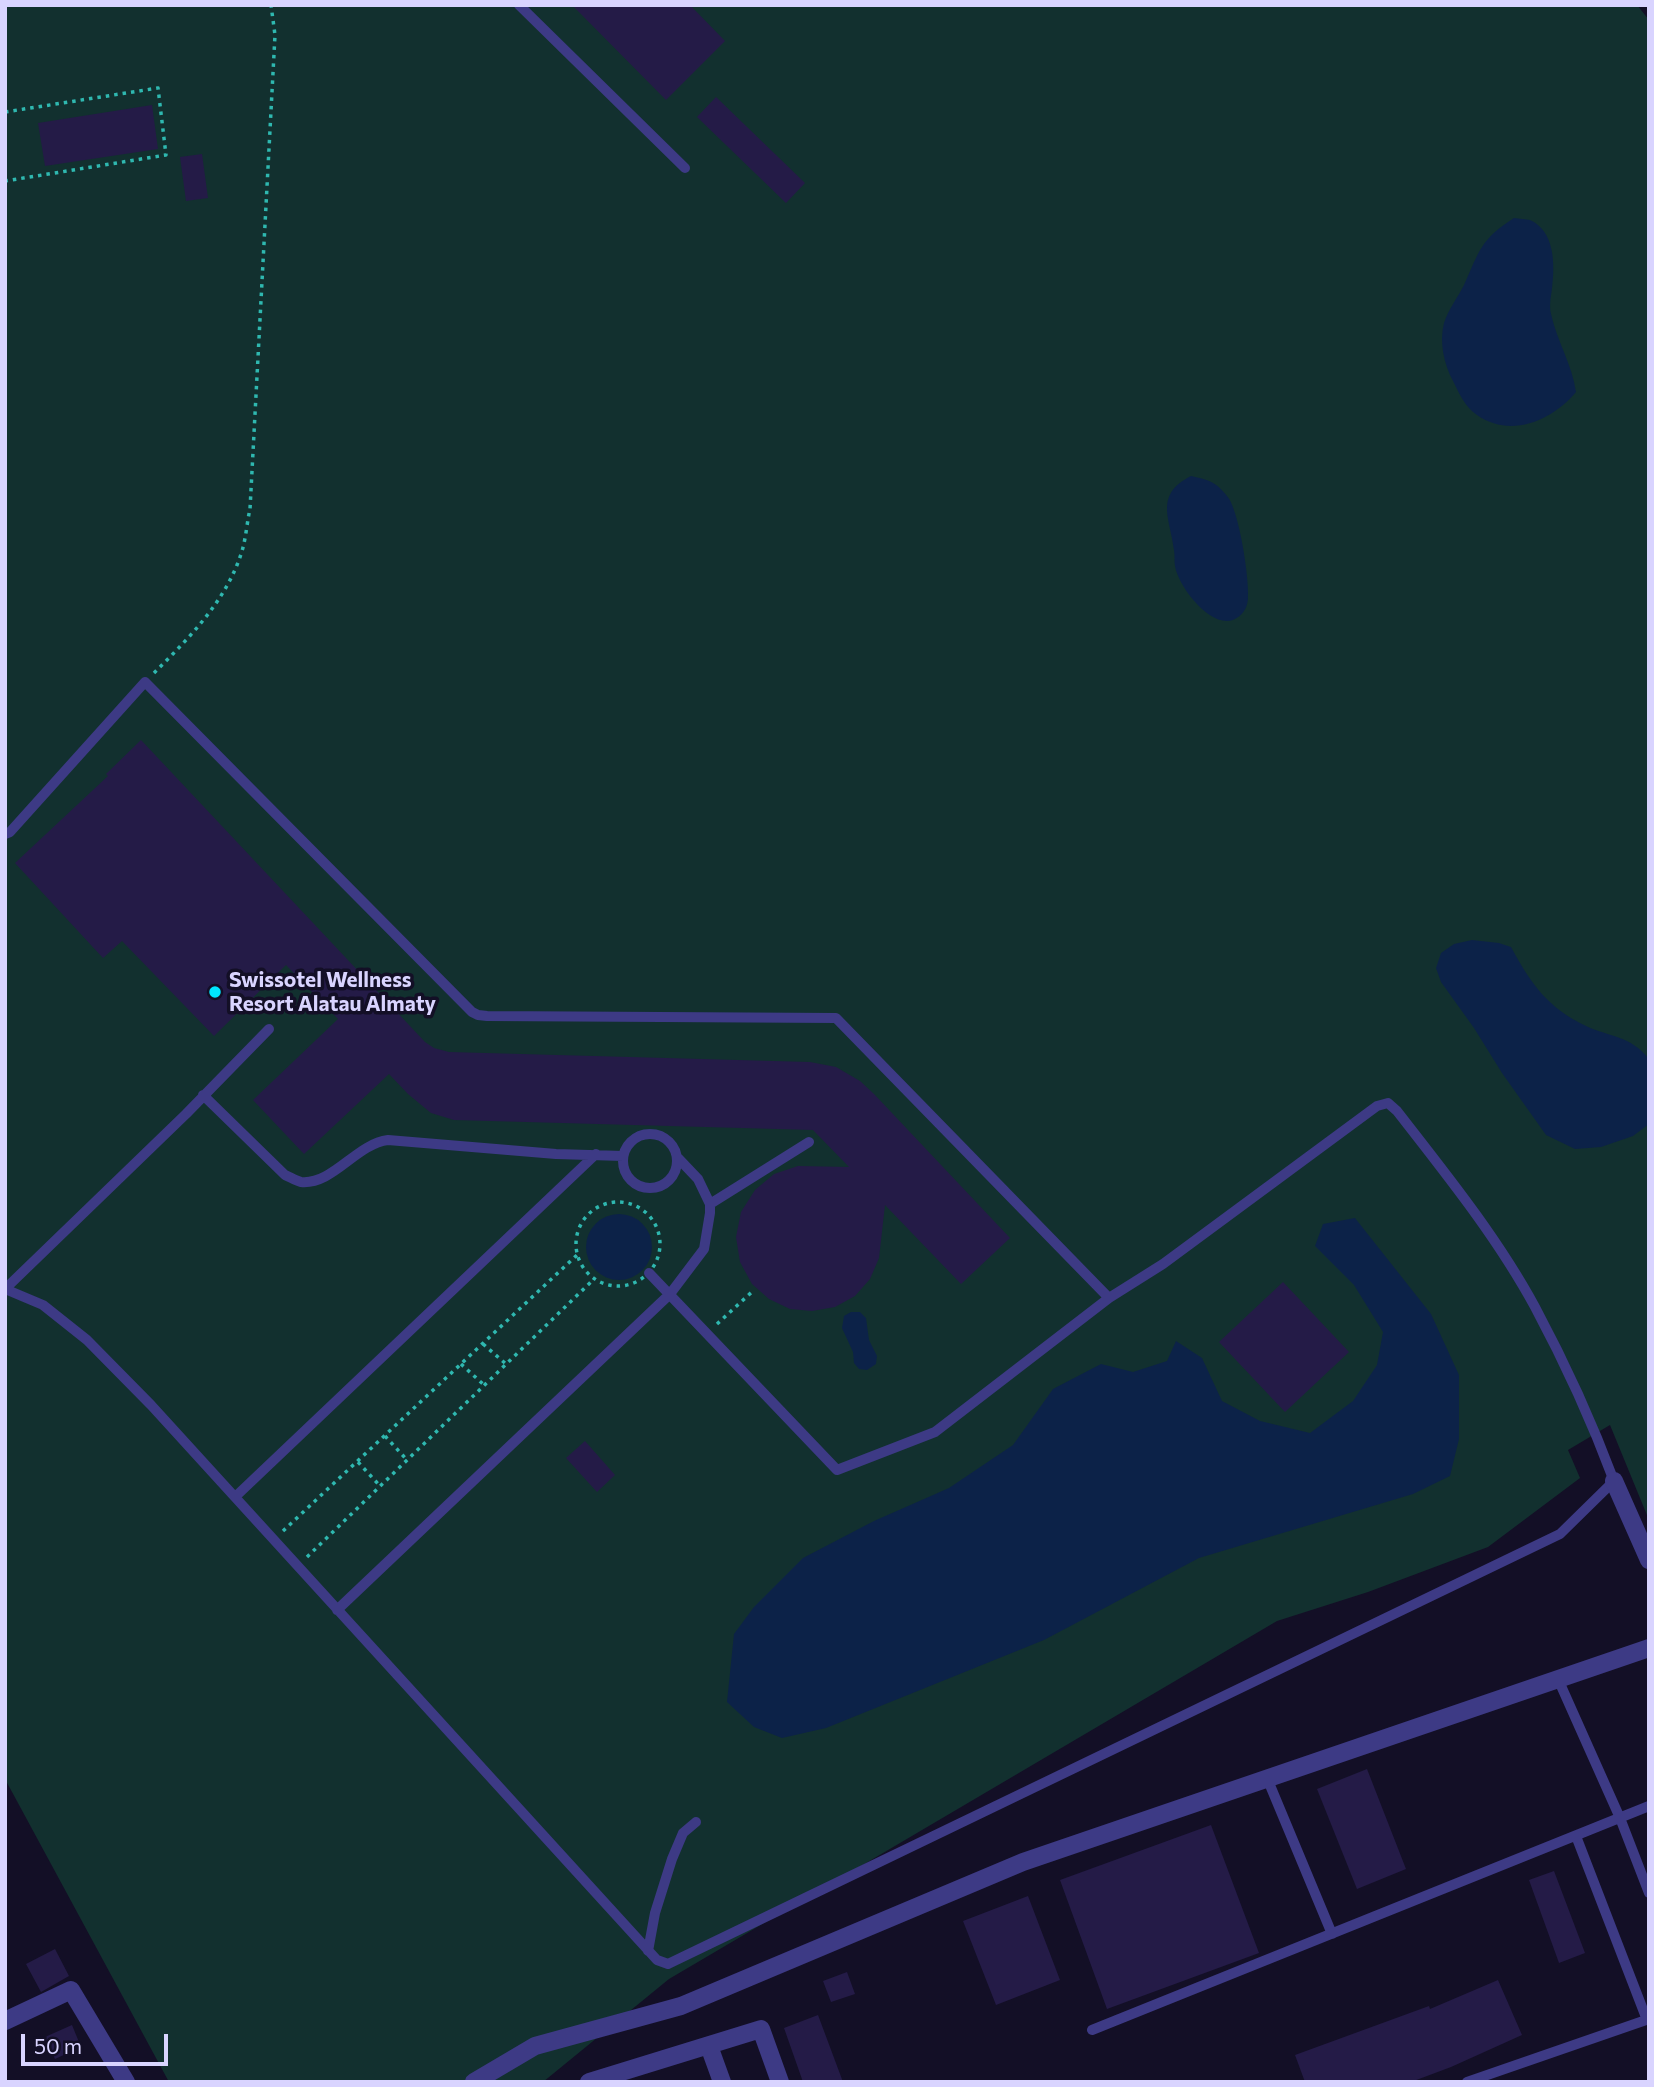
<!DOCTYPE html>
<html>
<head>
<meta charset="utf-8">
<style>
  body { margin:0 }
  #map { position:relative; width:1654px; height:2087px; overflow:hidden; background:#130f26; font-family:Commissioner,sans-serif }
  canvas { display:block }
  .frame { position:absolute; inset:0; border:7px solid #d9d4ff; pointer-events:none }
  .scale { position:absolute; left:21px; top:2034px; width:147px; height:32px; box-sizing:border-box; border:4px solid #d9d4ff; border-top:0; padding-left:9px; font-size:21px; line-height:24px; white-space:nowrap; color:#d9d4ff; -webkit-text-stroke:5px #130f26; paint-order:stroke }
</style>
</head>
<body>
<div id="map">
<canvas width="1654" height="2087"></canvas>
<div class="frame"></div>
<div class="scale">50 m</div>
</div>
<script>
const context = document.querySelector('canvas').getContext('2d');
context.lineJoin = 'round';
function paint(path, color) { context.fillStyle = color; context.fill(path, 'evenodd'); }
function stroke(path, color, width, dash) { context.strokeStyle = color; context.lineWidth = width; context.lineCap = dash ? 'butt' : 'round'; context.setLineDash(dash || []); context.stroke(path); }
function write(font, color, halo, rows, align = 'center') {
  context.font = font + ' Commissioner,sans-serif'; context.lineWidth = 7; context.setLineDash([]); context.textBaseline = 'middle'; context.strokeStyle = halo; context.fillStyle = color; for (const [text, x, y, turn = 0] of rows) {
    context.save(); context.translate(x, y); context.rotate((+turn || 0) * Math.PI / 180); context.textAlign = isNaN(turn) ? turn : align; if (halo) context.strokeText(text, 0, 0); context.fillText(text, 0, 0); context.restore();
  }
}
const green = new Path2D(`
  M 5,5 L 1637,5 L 1649,20 L 1649,1520 L 1610,1425 L 1568,1450 L 1580,1478 L 1488,1547 L 1368,1592 L 1277,1621 L 669,1979 L 543,2082 L 169,2082 L 5,1779 Z`);
const water = new Path2D(`
  M 1514,218 C 1519,219 1526,219 1530,220 C 1555,231 1555,265 1552,288 C 1551,297 1549,305 1551,314 C 1557,341 1572,364 1576,392 C 1553,420 1511,439 1477,415 C 1465,407 1459,393 1453,381 C 1444,364 1439,342 1444,323 C 1448,310 1458,297 1464,285 C 1480,250 1480,240 1514,218 Z
  M 1191,476 C 1209,480 1215,481 1227,496 C 1239,509 1250,581 1248,599 C 1247,609 1242,616 1233,620 C 1210,628 1178,586 1175,566 C 1174,561 1175,556 1174,550 C 1171,520 1153,495 1191,476 Z
  M 1472,940 L 1499,943 L 1511,947 C 1531,984 1548,1008 1586,1026 C 1610,1037 1631,1036 1649,1059 L 1649,1124 L 1633,1136 L 1601,1147 L 1575,1149 L 1546,1135 L 1502,1073 L 1474,1028 L 1441,982 L 1436,968 L 1441,953 L 1454,944 Z
  M586 1247a33 33 0 1 1 66 0a33 33 0 1 1-66 0Z
  M 1355,1218 L 1431,1314 L 1459,1375 L 1459,1439 L 1450,1476 L 1413,1494 L 1199,1558 L 1044,1640 L 826,1728 L 782,1738 L 754,1727 L 727,1702 L 734,1634 L 754,1607 L 803,1558 L 874,1521 L 949,1488 L 1013,1445 L 1053,1389 L 1101,1364 L 1133,1372 L 1167,1361 L 1176,1341 L 1202,1358 L 1222,1401 L 1260,1421 L 1310,1433 L 1353,1401 L 1377,1365 L 1383,1332 L 1354,1285 L 1315,1246 L 1323,1224 Z
  M 851,1312 L 860,1312 L 866,1318 L 869,1340 L 877,1356 L 876,1364 L 867,1370 L 859,1369 L 854,1363 L 853,1352 L 842,1328 L 844,1316 Z`);
const building = new Path2D(`
  M 572,5 L 690,5 L 725,41 L 666,100 Z
  M 716,97 L 805,183 L 786,203 L 697,117 Z
  M 152,105 L 158,149 L 45,166 L 38,123 Z
  M 202,154 L 208,198 L 186,201 L 180,157 Z
  M 141,740 L 425,1042 L 434,1048 L 449,1052 L 810,1062 L 836,1067 L 860,1081 L 874,1094 L 1010,1238 L 961,1284 L 885,1205 L 879,1258 L 870,1279 L 855,1296 L 835,1307 L 812,1311 L 790,1309 L 769,1299 L 752,1284 L 740,1262 L 736,1237 L 741,1212 L 755,1190 L 774,1174 L 798,1166 L 849,1167 L 813,1130 L 454,1120 L 431,1113 L 408,1094 L 389,1074 L 304,1154 L 253,1100 L 338,1019 L 286,965 L 214,1036 L 122,941 L 103,958 L 15,863 L 108,776 L 106,774 Z
  M 1283,1282 L 1349,1352 L 1285,1412 L 1219,1342 Z
  M 585,1441 L 615,1475 L 597,1492 L 566,1458 Z
  M 1367,1769 L 1406,1869 L 1357,1889 L 1317,1789 Z
  M 1211,1825 L 1259,1953 L 1107,2009 L 1060,1880 Z
  M 1554,1871 L 1585,1953 L 1559,1963 L 1529,1880 Z
  M 1028,1896 L 1060,1980 L 996,2005 L 963,1921 Z
  M 55,1949 L 69,1976 L 41,1992 L 26,1964 Z
  M 847,1972 L 855,1994 L 831,2002 L 823,1981 Z
  M 1498,1980 L 1522,2035 L 1451,2067 L 1411,2082 L 1305,2082 L 1295,2055 L 1429,2006 L 1430,2009 Z
  M 818,2015 L 843,2082 L 803,2082 L 784,2028 Z
  M 72,2025 L 81,2047 L 55,2059 L 45,2037 Z`);
const path = new Path2D(`
  M 5,112 L 158,88 L 166,155 L 5,181
  M 154,673 C 190,637 227,600 242,551 C 246,538 247,522 250,509 L 275,35 L 271,5
  M576 1244a42 42 0 1 1 84 0a42 42 0 1 1-84 0Z
  M 717,1324 L 754,1290
  M 483,1344 L 506,1364
  M 461,1364 L 484,1385
  M 385,1436 L 407,1460
  M 358,1462 L 380,1486
  M 283,1531 L 577,1255
  M 307,1557 L 594,1279`);
const lane = new Path2D(`
  M 519,5 L 685,168
  M 5,834 L 10,832 L 145,682 L 472,1012 L 478,1015 L 487,1016 L 836,1018 L 1109,1298
  M 269,1029 L 186,1114 L 5,1289 L 43,1305 L 87,1340 L 151,1405 L 657,1960 L 668,1964 L 1560,1534 L 1614,1481 C 1592,1422 1565,1363 1535,1307 C 1497,1237 1446,1174 1397,1111 L 1388,1103 L 1377,1106 L 1163,1264 L 1109,1298 L 935,1432 L 837,1470 L 649,1273
  M 203,1095 L 285,1175 C 290,1177 296,1181 301,1182 C 333,1185 356,1144 388,1140 L 556,1154 L 623,1156
  M623 1161a27 27 0 1 1 54 0a27 27 0 1 1-54 0Z
  M 710,1204 L 809,1142
  M 235,1497 L 596,1154
  M 337,1610 L 670,1294 L 704,1249 L 710,1213 L 710,1204 L 698,1179 L 678,1158
  M 1558,1679 L 1620,1818 L 1649,1893
  M 1267,1778 L 1332,1934
  M 1576,1836 L 1647,2020
  M 648,1951 L 655,1913 L 672,1859 L 683,1833 L 696,1822
  M 1092,2030 L 1649,1806
  M 1467,2082 L 1649,2019`);
const street = new Path2D(`
  M 1614,1481 L 1649,1560
  M 5,2021 L 71,1990 L 126,2082
  M 709,2046 L 722,2082
  M 474,2082 L 535,2046 L 681,2006 L 1023,1862 L 1649,1648
  M 589,2082 L 761,2029 L 780,2082`);
const markers = [
  [215,992,7,"#00e5ff"]
];
const poiNames = [
  ["Swissotel Wellness",229,980],
  ["Resort Alatau Almaty",229,1004]
];
paint(green, '#12302f');
paint(water, '#0c2248');
paint(building, '#241b47');
stroke(path, '#2fb8b0', 3.5, [3.5, 5]);
stroke(lane, '#3d3a85', 10);
stroke(street, '#3d3a85', 18);
for (const [x, y, r, color] of markers) { const dot = new Path2D(); dot.arc(x, y, r, 0, 2 * Math.PI); context.fillStyle = color; context.fill(dot); stroke(dot, '#130f26', 2.5); }
write('bold 21px', '#d9d4ff', '#130f26', poiNames, 'left');
</script>
</body>
</html>
